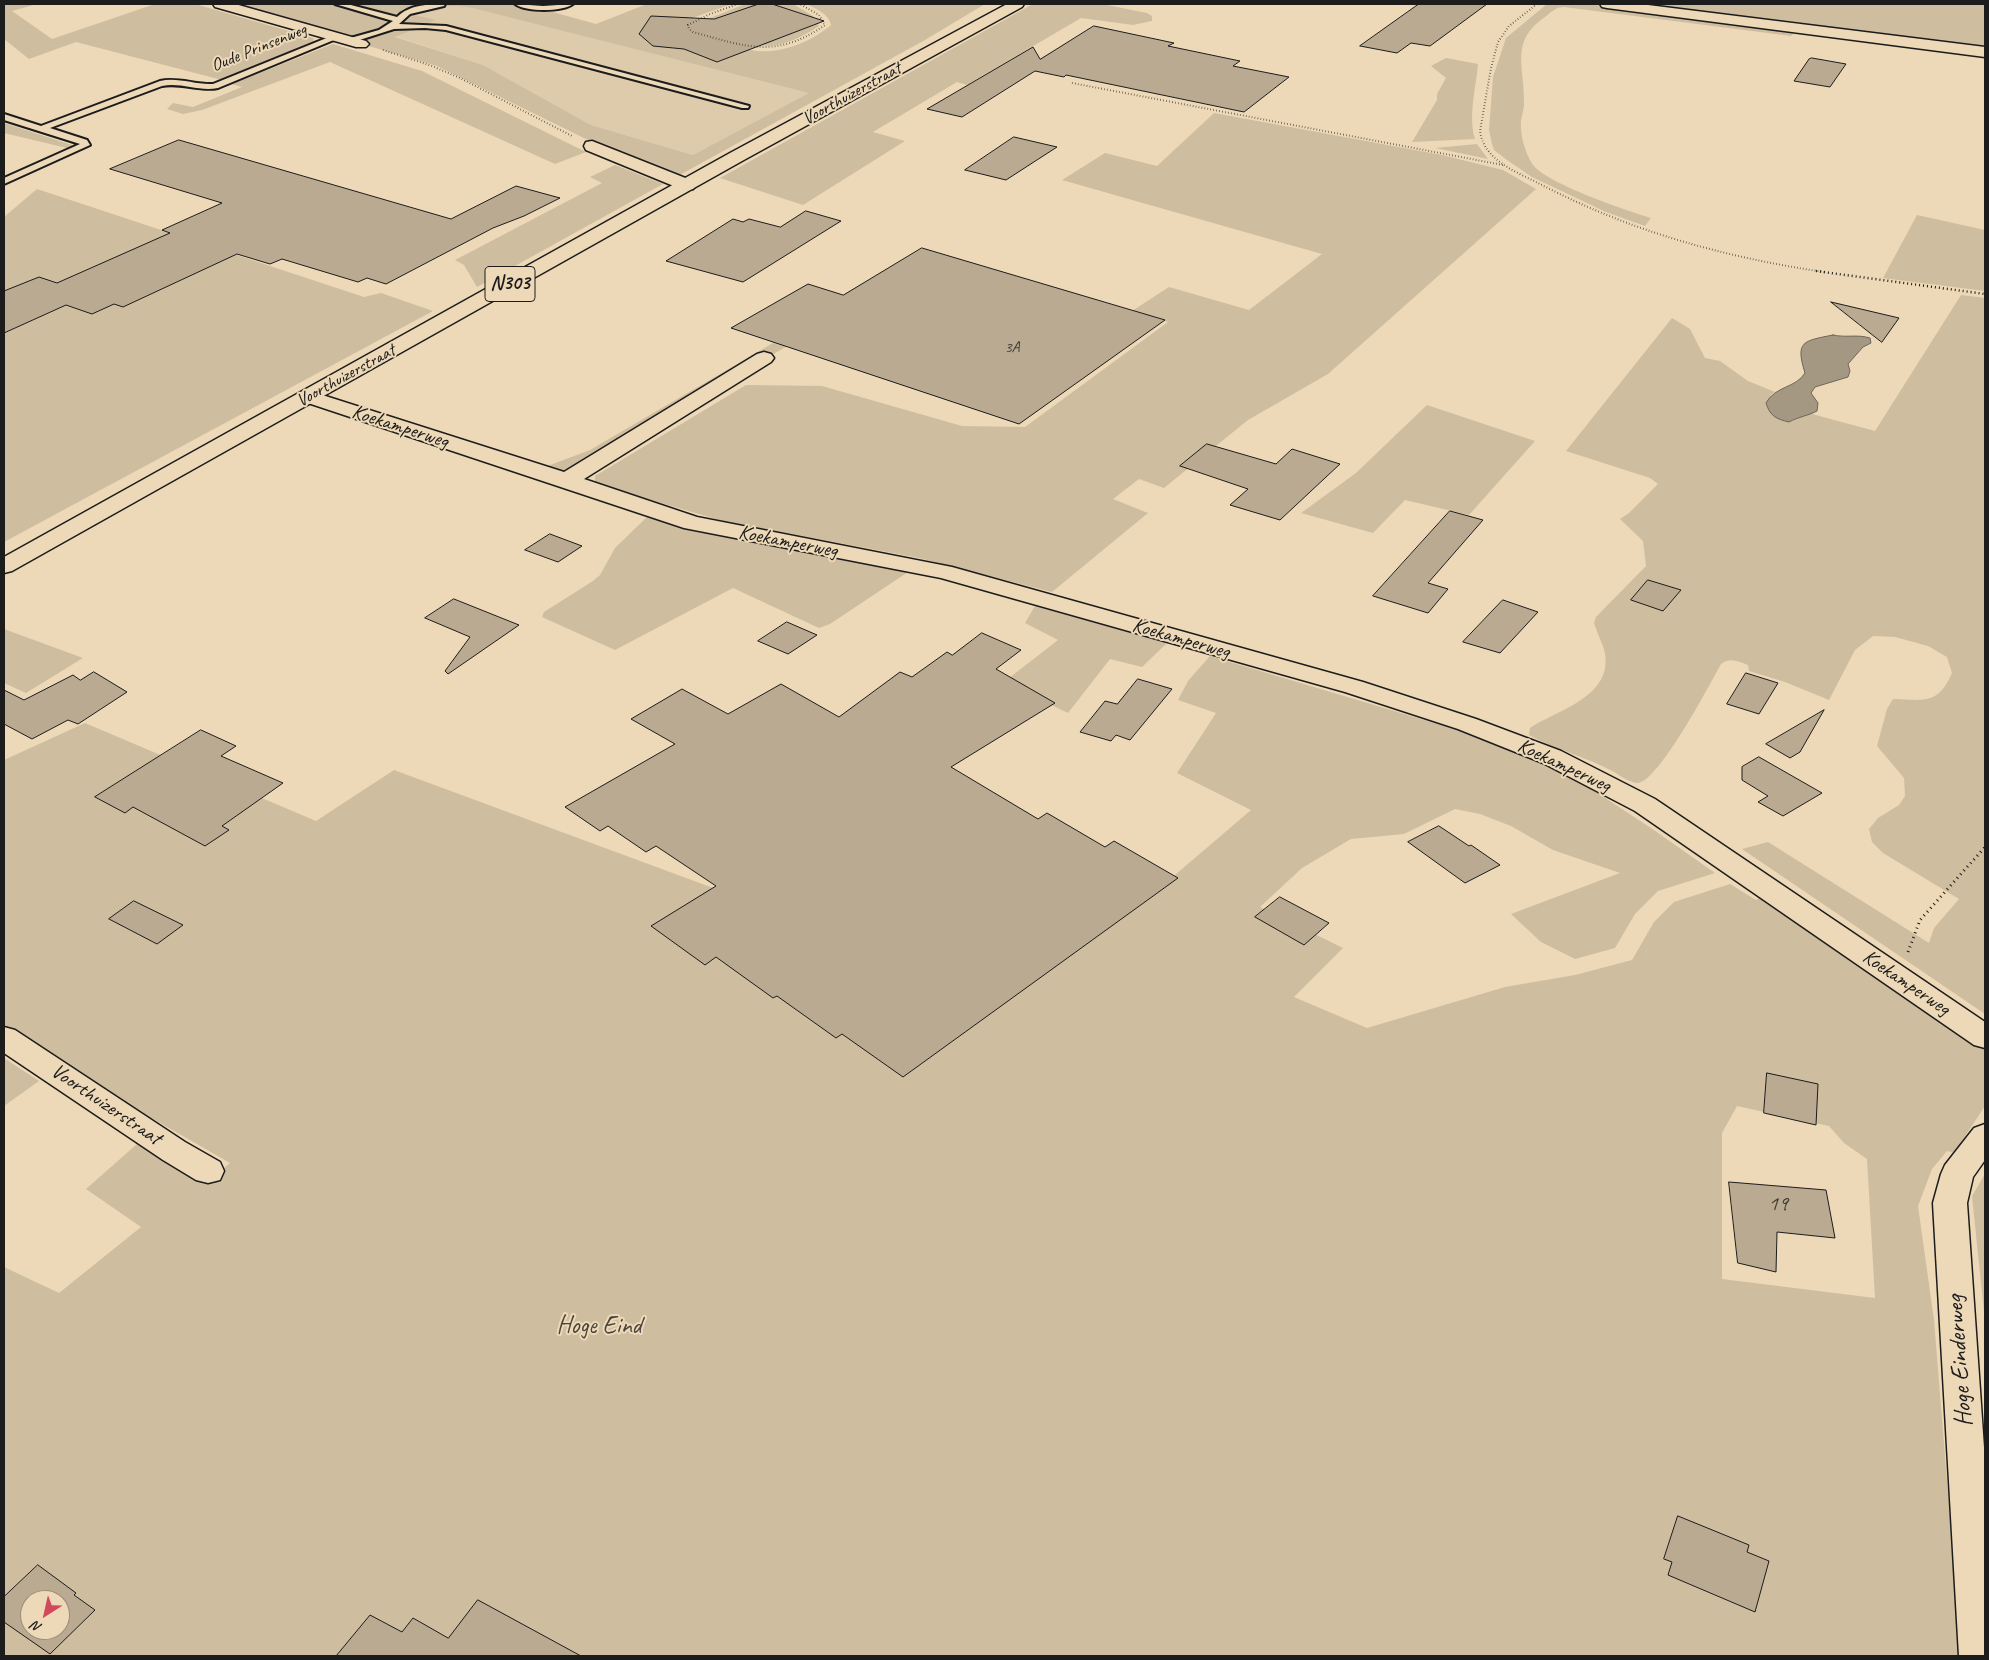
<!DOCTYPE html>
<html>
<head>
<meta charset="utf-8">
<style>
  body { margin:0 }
  #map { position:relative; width:1989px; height:1660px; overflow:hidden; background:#edd9b7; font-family:Caveat,sans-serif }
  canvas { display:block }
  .frame { position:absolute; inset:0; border:5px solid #1c1c1c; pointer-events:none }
  .north { position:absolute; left:20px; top:1590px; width:50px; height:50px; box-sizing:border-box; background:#edd9b7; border:1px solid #998d79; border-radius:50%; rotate:215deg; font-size:14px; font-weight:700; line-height:20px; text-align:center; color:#1c1c1c }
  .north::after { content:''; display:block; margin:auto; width:18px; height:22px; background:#d1495b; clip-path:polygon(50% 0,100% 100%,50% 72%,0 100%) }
</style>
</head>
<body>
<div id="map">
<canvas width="1989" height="1660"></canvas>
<div class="frame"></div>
<div class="north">N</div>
</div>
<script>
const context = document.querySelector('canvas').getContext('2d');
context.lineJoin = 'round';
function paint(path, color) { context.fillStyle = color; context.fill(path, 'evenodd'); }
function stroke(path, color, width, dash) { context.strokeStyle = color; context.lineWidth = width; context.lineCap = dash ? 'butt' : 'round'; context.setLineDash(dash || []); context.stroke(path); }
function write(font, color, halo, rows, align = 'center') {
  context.font = font + ' Caveat,sans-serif'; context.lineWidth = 4; context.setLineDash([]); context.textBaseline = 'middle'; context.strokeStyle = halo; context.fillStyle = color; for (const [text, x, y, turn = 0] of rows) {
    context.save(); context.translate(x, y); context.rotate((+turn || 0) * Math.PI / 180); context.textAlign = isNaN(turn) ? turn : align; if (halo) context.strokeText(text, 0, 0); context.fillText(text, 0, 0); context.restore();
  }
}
const built = new Path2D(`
  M 457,6 L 472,8 L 810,93 L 693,155 L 591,125 L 483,65 L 394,36 L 435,20 L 414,15 L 442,7 Z`);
const green = new Path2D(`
  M 4,4 L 37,4 L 12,11 L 52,39 L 155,4 L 195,4 L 313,38 L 314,41 L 222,80 L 76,42 L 29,59 L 4,39 Z
  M 225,4 L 508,4 L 542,9 L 596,24 L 647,4 L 732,4 L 692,18 C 707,27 733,46 747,49 C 775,57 810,43 831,25 C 829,14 816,9 807,4 L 985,4 L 925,40 L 676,177 L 586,139 L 437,66 ZM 457,6 L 472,8 L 809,93 L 693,155 L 591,125 L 483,65 L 395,37 L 436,20 L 415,15 L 442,7 Z
  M 745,4 L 793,4 L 813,16 L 819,26 C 767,60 748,44 698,23 Z
  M 1033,4 L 1102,4 L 1147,13 L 1152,16 L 1152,21 L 1133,25 L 1081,18 L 967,85 L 957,82 L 873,132 L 905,141 L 803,205 L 720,178 Z
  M 1547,4 L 1588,4 L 1795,31 L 1791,36 L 1564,7 C 1556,7 1551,12 1545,17 C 1509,42 1525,66 1524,103 C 1524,109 1522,115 1521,121 C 1520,135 1525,153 1533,165 C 1548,184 1625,210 1651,218 L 1645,226 L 1606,212 L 1532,177 L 1507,160 L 1494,150 L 1492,144 L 1489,130 L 1493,77 L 1506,38 Z
  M 1626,4 L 1985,4 L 1985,49 Z
  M 333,44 L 422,71 L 586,152 L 555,164 L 330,62 L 202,110 L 183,114 L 167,109 L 173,103 L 193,107 L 242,87 L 232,84 Z
  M 1446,58 L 1478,64 C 1476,88 1468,117 1475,139 L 1412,142 L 1437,100 L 1437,94 L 1446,78 L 1431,66 Z
  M 1214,113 L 1442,155 L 1503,170 L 1536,189 L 1328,374 L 1248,420 L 1164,488 L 1139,479 L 1113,499 L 1148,513 L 1052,592 L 919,558 L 723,521 L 595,484 L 595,476 L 746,385 L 822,386 L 962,426 L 1025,427 L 1168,322 L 1132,311 L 1169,287 L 1249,310 L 1322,254 L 1062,180 L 1105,153 L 1157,166 Z
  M 4,123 L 72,145 L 71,149 L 4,133 Z
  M 1477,144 L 1488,159 L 1435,148 Z
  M 615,165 L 663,184 L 477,287 L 464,265 L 455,260 L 602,183 L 590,177 Z
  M 37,189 L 364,297 L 381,293 L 433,311 L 4,542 L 4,217 Z
  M 1917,215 L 1985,230 L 1985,291 L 1883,278 Z
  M 1961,295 L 1985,298 L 1985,1014 L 1742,849 L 1768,842 L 1929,943 L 1934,928 L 1959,899 L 1883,853 L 1872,842 L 1869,829 L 1878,818 L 1899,805 L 1905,796 L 1904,778 L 1877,746 L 1887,709 L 1893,699 C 1925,700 1938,705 1952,673 L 1947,657 L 1928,646 L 1895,637 L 1873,636 L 1855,650 L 1829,700 L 1785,682 L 1749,671 L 1748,665 C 1738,661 1730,657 1721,664 C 1710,684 1659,781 1638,783 C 1630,783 1621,776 1614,772 C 1587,757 1556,750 1529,735 L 1530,728 C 1559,709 1616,696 1604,649 C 1601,641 1597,632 1594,623 L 1596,617 L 1646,566 L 1643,541 L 1620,519 L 1629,513 L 1658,484 L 1650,478 L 1566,451 L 1672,318 L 1690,329 L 1705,358 L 1720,361 L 1748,381 L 1775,392 L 1770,395 L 1789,422 L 1803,414 L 1812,414 L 1875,431 Z
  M 773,343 L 789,345 L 568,475 L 545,467 L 590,450 Z
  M 1427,405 L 1535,441 L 1469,515 L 1405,500 L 1373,533 L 1301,513 L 1356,473 Z
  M 649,515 L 763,543 L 908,572 L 830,624 L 819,628 L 733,588 L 615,650 L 542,617 L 544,612 L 593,581 L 600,575 L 615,548 Z
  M 1035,606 L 1167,643 L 1142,667 L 1110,659 L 1068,713 L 1004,682 L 1058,640 L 1025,623 Z
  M 4,629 L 83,658 L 26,693 L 4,683 Z
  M 1210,656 L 1468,733 L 1527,756 L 1567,773 L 1651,828 L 1715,873 L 1658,891 L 1635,914 L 1615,948 L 1575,959 L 1541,942 L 1511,914 L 1620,873 L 1553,850 L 1511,826 L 1480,814 L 1455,809 L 1404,834 L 1351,839 L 1302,868 L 1260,907 L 1343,948 L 1294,997 L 1367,1028 L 1505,987 L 1575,975 L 1632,960 L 1654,922 L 1674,902 L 1730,884 L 1756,900 L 1759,898 L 1985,1043 L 1985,1106 L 1954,1153 L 1947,1151 L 1932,1169 L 1918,1206 L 1934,1320 L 1950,1518 L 1959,1656 L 4,1656 L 4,1267 L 59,1293 L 141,1227 L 86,1189 L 137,1144 L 205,1184 L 230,1163 L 113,1096 L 4,1025 L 4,760 L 85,723 L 316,821 L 394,770 L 1008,997 L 1175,875 L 1251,810 L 1177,773 L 1216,713 L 1178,700 L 1188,681 ZM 1737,1106 L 1829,1126 L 1844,1143 L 1867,1159 L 1875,1298 L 1722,1279 L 1722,1133 ZM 30,1600 L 60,1600 L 60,1630 L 30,1630 Z
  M 4,1058 L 39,1081 L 4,1106 Z
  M 1985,1174 L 1985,1322 L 1972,1196 Z`);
const water = new Path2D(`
  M 1833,335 C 1846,338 1857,334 1870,338 L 1871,343 L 1863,347 L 1848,364 L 1850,371 L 1848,377 L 1815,387 L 1811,393 L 1818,403 L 1817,411 C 1810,415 1798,417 1789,422 C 1776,419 1770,416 1766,403 C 1775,386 1796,388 1805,373 C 1795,341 1803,341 1833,335 Z`);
const building = new Path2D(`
  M 759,4 L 772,4 L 824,21 L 717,62 L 684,49 L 653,46 L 639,34 L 651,16 L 714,19 Z
  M 1419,4 L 1487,4 L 1430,46 L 1411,43 L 1397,53 L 1360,46 Z
  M 1094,26 L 1174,43 L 1168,46 L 1240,61 L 1233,66 L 1289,77 L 1244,112 L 1066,75 L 1064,77 L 1035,71 L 962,117 L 927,109 L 1033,47 L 1040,59 Z
  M 1812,58 L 1846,64 L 1830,87 L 1794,81 L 1809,59 Z
  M 1014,137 L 1057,147 L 1006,180 L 965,170 Z
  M 179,140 L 451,219 L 516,186 L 560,198 L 524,216 L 493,228 L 386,284 L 367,278 L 358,282 L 282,259 L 270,264 L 237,254 L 123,307 L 114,304 L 92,314 L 66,305 L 4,333 L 4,291 L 39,277 L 57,283 L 170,233 L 162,230 L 222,203 L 110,169 Z
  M 806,211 L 841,221 L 743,282 L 666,261 L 733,219 L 743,222 L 749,219 L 780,227 Z
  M 922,248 L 1165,320 L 1019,424 L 731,328 L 808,284 L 843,295 Z
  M 1831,302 L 1899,318 L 1882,342 Z
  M 1207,444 L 1276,464 L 1292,449 L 1340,464 L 1280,520 L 1230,505 L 1248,489 L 1180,466 Z
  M 1450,511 L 1483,520 L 1428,583 L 1448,589 L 1428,613 L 1373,596 Z
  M 550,534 L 582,546 L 558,562 L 525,550 Z
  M 1648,580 L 1681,590 L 1663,611 L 1631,600 Z
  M 454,599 L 519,625 L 448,674 L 445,671 L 470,637 L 425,618 Z
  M 1503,600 L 1538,612 L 1500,653 L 1463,642 Z
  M 787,622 L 817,635 L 788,654 L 758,641 Z
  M 982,633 L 1021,650 L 996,669 L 1055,703 L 951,767 L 1038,819 L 1047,813 L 1105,847 L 1114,841 L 1178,878 L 903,1077 L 842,1034 L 836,1038 L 777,996 L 773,998 L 716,957 L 705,965 L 651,926 L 716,886 L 656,846 L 646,852 L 608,826 L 600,831 L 565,807 L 675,744 L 631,719 L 682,689 L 728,714 L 781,684 L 839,717 L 900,672 L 912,677 L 947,652 L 952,655 Z
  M 94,672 L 127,692 L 78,724 L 68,720 L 32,739 L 4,724 L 4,690 L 24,700 L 73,675 L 80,680 Z
  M 1746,673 L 1778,683 L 1759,714 L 1727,704 Z
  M 1138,679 L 1172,689 L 1130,740 L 1116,735 L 1111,741 L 1080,732 L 1105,701 L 1117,704 Z
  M 1824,710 L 1800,752 L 1790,758 L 1766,744 Z
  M 201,730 L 236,746 L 221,756 L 283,783 L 222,826 L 229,830 L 205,846 L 133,807 L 125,813 L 95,797 Z
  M 1759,757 L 1822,793 L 1783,816 L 1758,802 L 1768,796 L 1742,780 L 1742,767 Z
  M 1439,826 L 1469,846 L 1471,845 L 1500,865 L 1465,883 L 1408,842 Z
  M 1280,897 L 1329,923 L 1304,945 L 1255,917 Z
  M 134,901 L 183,925 L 157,944 L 109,919 Z
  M 1767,1073 L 1818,1084 L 1816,1125 L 1764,1113 Z
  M 1729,1182 L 1826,1190 L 1835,1238 L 1777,1232 L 1776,1272 L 1738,1263 Z
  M 1678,1516 L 1749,1545 L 1747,1552 L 1769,1561 L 1755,1612 L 1668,1575 L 1672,1562 L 1664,1559 Z
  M 38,1565 L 76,1593 L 74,1595 L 95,1610 L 50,1654 L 4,1622 L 4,1597 ZM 30,1600 L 60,1600 L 60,1630 L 30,1630 Z
  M 478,1600 L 581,1656 L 336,1656 L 370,1615 L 402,1632 L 413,1618 L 448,1638 Z`);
const pathFar2 = new Path2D(`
  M 738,4 L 710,14 L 688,25 L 689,29 L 693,32 C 747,47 776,59 825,25 L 819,15 L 800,4
  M 1537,4 L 1509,26 L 1498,42 L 1491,68 L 1480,131 C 1484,161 1517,172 1540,184 C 1630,231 1723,257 1824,272
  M 383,50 L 432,66 L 460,78 L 572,136
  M 1072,83 L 1503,165`);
const pathFar1 = new Path2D(`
  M 1816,271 L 1985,294`);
const path = new Path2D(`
  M 1908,952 L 1920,920 L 1985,847`);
const lane = new Path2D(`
  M 335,4 L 347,4 L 397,17 C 409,5 428,4 445,4 L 444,6 L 410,14 L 399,24 L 446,26 L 749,106 L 748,108 L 742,108 L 446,30 L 425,28 L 394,29 L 350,43 L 346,41 L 347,39 L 379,30 L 393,21 Z
  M 515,4 L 543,6 L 573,4 C 562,12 526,12 515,4 Z
  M 334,35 L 341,37 L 218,88 C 199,92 181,82 162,86 L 50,128 L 87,140 L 90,145 L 4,184 L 4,178 L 80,144 L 4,120 L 4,114 L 41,126 L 160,81 C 178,77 195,85 213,84 Z`);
const street = new Path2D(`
  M 213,4 L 235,4 L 366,41 L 369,44 L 366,47 L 356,47 L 215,7 Z
  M 592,141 L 693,181 L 696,185 L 693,189 L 687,190 L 681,189 L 586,150 L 584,146 L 586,142 Z
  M 764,352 L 771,354 L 774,358 L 771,362 L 584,479 L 697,517 L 952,567 L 1363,682 L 1476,719 L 1561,751 L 1655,799 L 1985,1022 L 1985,1048 L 1974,1045 L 1635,811 L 1543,763 L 1458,729 L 1345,692 L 941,578 L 684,528 L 302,401 L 299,397 L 302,393 L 309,391 L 316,393 L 564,472 L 757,354 Z
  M 4,1027 L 15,1030 L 185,1142 L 220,1162 L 224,1171 L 220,1180 L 208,1183 L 196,1180 L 163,1160 L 4,1053 Z
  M 1985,1124 L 1985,1160 L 1973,1177 L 1967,1203 L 1985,1462 L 1985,1656 L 1959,1656 L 1933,1203 L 1941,1174 L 1945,1165 L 1974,1128 Z`);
const secondary = new Path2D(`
  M 1600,4 L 1640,4 L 1985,47 L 1985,57 L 1607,8 L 1602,7 Z`);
const primary = new Path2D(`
  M 1007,4 L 1024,4 L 1022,7 L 742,161 L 12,571 L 4,573 L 4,557 L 730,153 Z`);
const farNumbernames = [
  ["3A",1012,348]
];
const farStreetnames = [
  ["Oude Prinsenweg",259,48,-22],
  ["Voorthuizerstraat",852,94,-29],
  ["Voorthuizerstraat",346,376,-29]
];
const shields = [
  [510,284,50]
];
const shieldNames = [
  ["N303",510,284]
];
const streetNames = [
  ["Koekamperweg",400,427,18],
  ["Koekamperweg",788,542,11],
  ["Koekamperweg",1181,639,16],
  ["Koekamperweg",1564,766,25],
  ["Koekamperweg",1906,983,34],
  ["Voorthuizerstraat",106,1105,34]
];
const nearNumbernames = [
  ["19",1778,1204]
];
const nearParknames = [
  ["Hoge Eind",599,1326]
];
const nearStreetnames = [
  ["Hoge Einderweg",1960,1361,-94]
];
paint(built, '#ddcbac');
paint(green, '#cfbda0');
paint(water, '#a59882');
stroke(water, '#6e6659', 1);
paint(building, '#b9aa91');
stroke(building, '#1c1c1c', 1);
stroke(lane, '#1c1c1c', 4);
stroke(street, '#1c1c1c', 3);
stroke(secondary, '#1c1c1c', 3);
stroke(primary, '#1c1c1c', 3);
stroke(pathFar2, '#1c1c1c', 2, [0.5, 2.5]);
stroke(pathFar1, '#1c1c1c', 2.5, [1, 3]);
stroke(path, '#1c1c1c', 3, [1, 4]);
paint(lane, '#edd9b7');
paint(street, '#edd9b7');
paint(secondary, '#edd9b7');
paint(primary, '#edd9b7');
write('16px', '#434039', null, farNumbernames);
write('18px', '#1c1c1c', '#edd9b7', farStreetnames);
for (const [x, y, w] of shields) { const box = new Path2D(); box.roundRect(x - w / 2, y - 17.5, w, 35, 4); context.fillStyle = '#edd9b7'; context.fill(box); stroke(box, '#1c1c1c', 1); }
write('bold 20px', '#1c1c1c', null, shieldNames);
write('21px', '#1c1c1c', '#edd9b7', streetNames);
write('22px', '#434039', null, nearNumbernames);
write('25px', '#49443d', '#edd9b7', nearParknames);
write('25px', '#1c1c1c', '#edd9b7', nearStreetnames);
</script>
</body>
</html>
